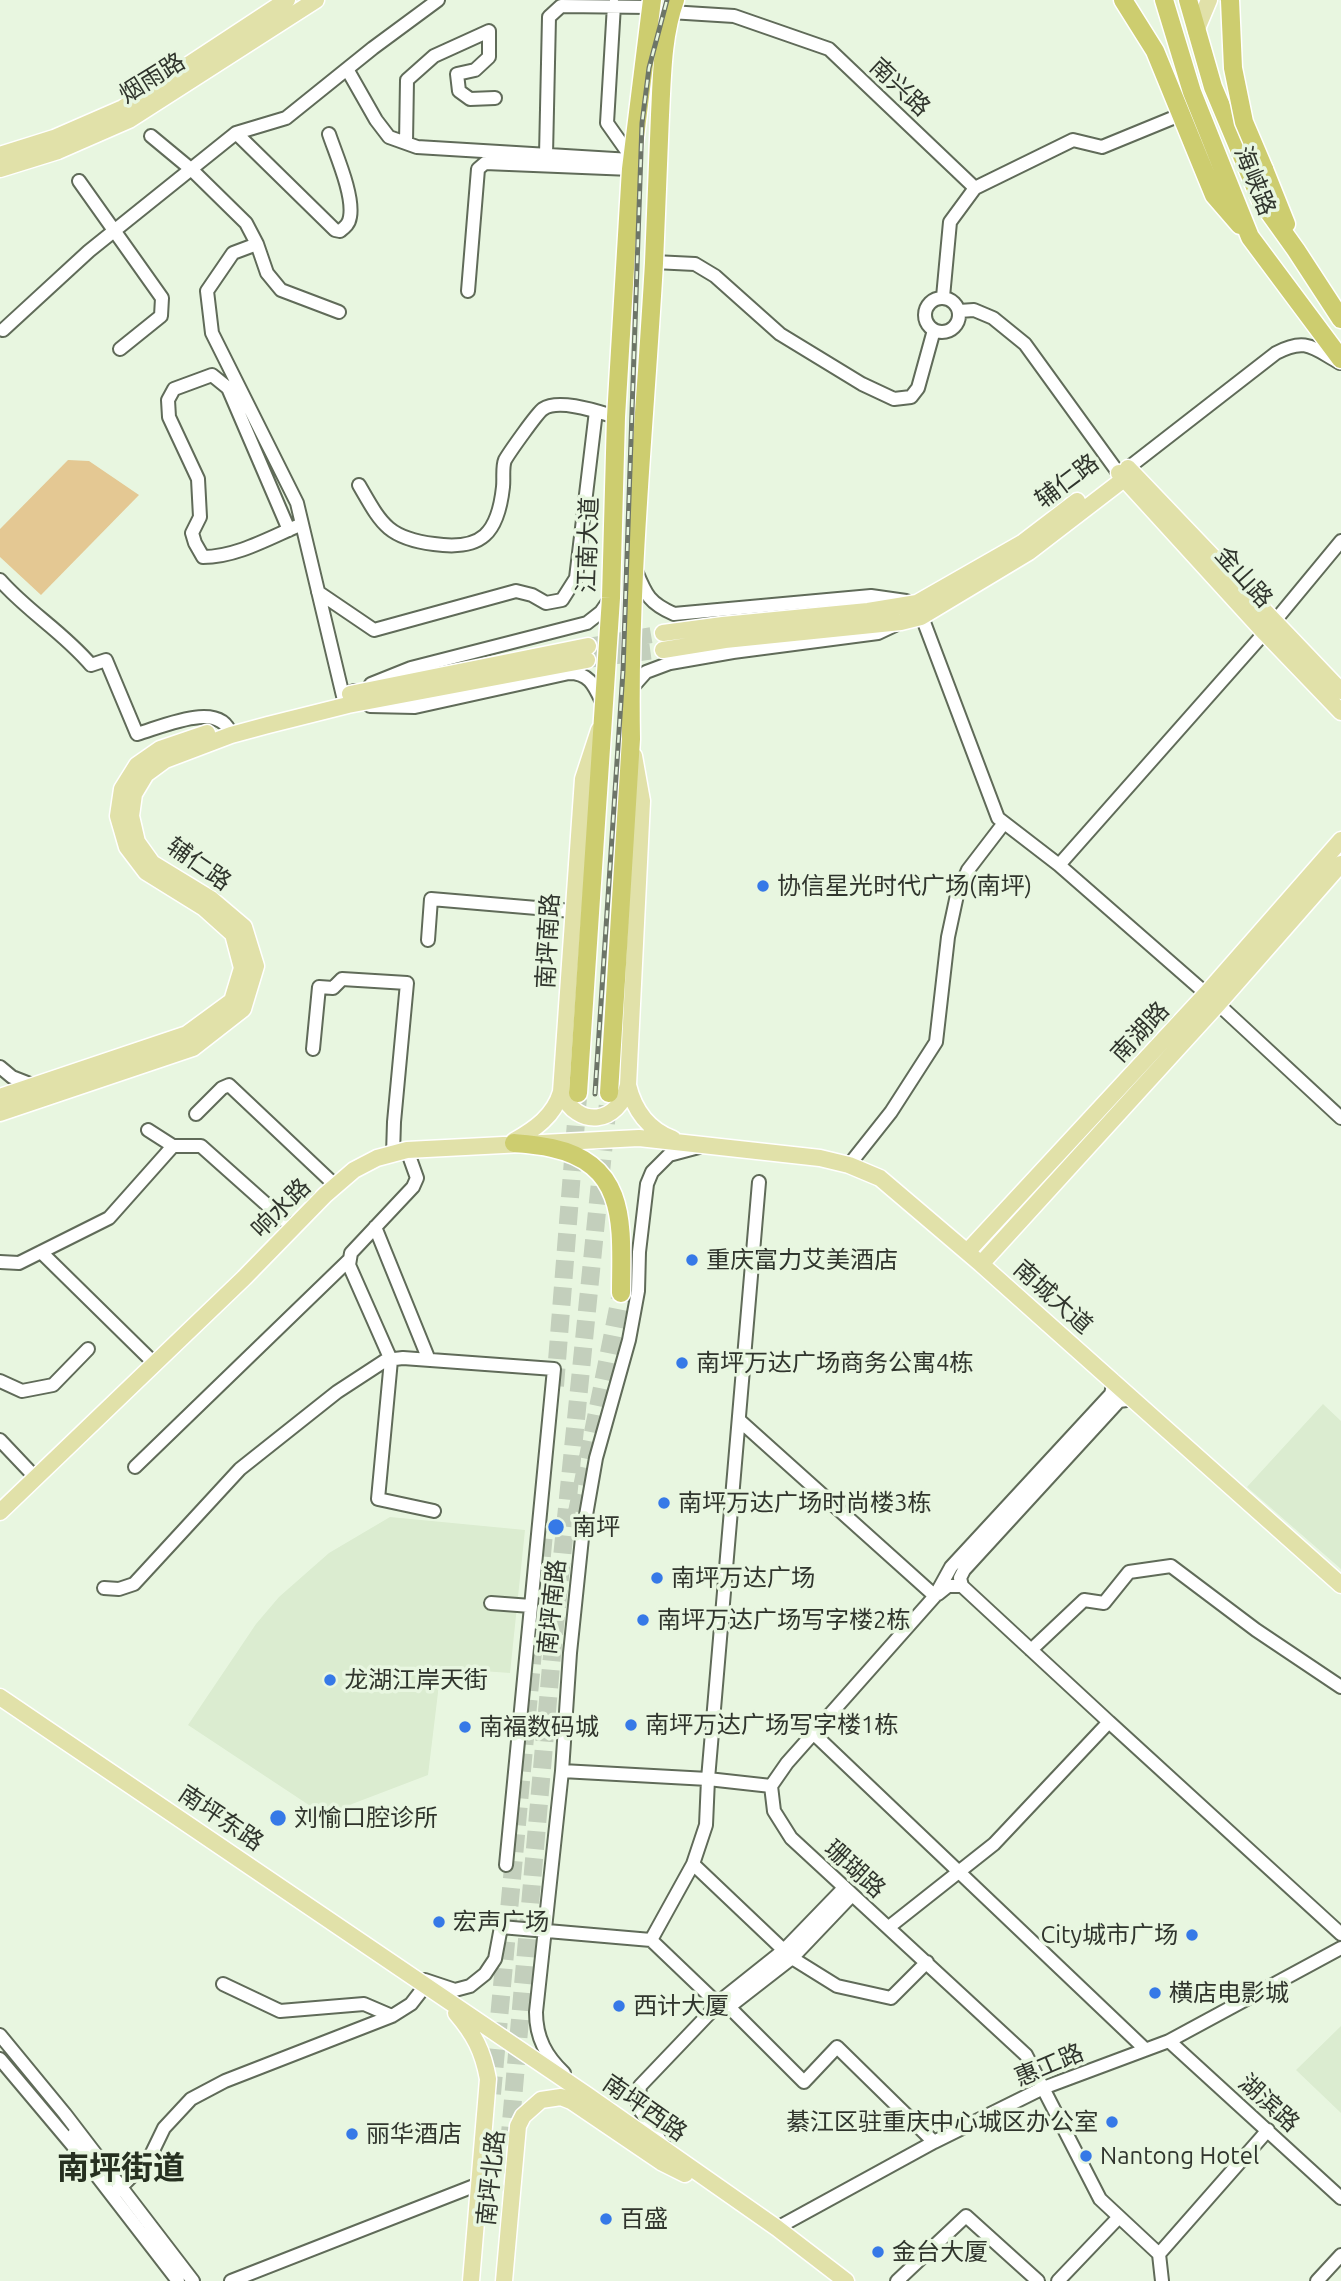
<!DOCTYPE html>
<html>
<head>
<meta charset="utf-8">
<style>
  body { margin:0 }
  canvas { display:block; background:#e8f6e0 }
</style>
</head>
<body>
<canvas width="1341" height="2281"></canvas>
<script>
const context = document.querySelector('canvas').getContext('2d');
context.lineJoin = 'round';
function paint(path, color) { context.fillStyle = color; context.fill(path, 'evenodd'); }
function stroke(path, color, width, dash) { context.strokeStyle = color; context.lineWidth = width; context.lineCap = dash ? 'butt' : 'round'; context.setLineDash(dash || []); context.stroke(path); }
function write(font, color, halo, rows, align = 'center') {
  context.font = font + ' Ubuntu,"Noto Sans SC",sans-serif'; context.lineWidth = 7; context.setLineDash([]); context.textBaseline = 'middle'; context.strokeStyle = halo; context.fillStyle = color; for (const [text, x, y, turn = 0] of rows) {
    context.save(); context.translate(x, y); context.rotate((+turn || 0) * Math.PI / 180); context.textAlign = isNaN(turn) ? turn : align; if (halo) context.strokeText(text, 0, 0); context.fillText(text, 0, 0); context.restore();
  }
}
const built = new Path2D(`
  M 1323,1404 L 1341,1421 L 1341,1569 L 1247,1487 Z
  M 390,1517 L 525,1530 L 510,1673 L 441,1668 L 428,1775 L 352,1804 L 333,1821 L 188,1725 L 256,1624 L 279,1597 L 329,1553 Z
  M 1341,2026 L 1341,2113 L 1296,2070 Z`);
const green = new Path2D(`
  M 68,460 L 89,461 L 139,495 L 41,595 L 0,557 L 0,529 Z`);
const majorTunnel = new Path2D(`
  M 588,646 L 663,633
  M 587,660 L 663,650`);
const highwayTunnel = new Path2D(`
  M 555,1386 L 578,1097
  M 577,1512 L 621,1293
  M 492,2094 L 544,1533
  M 509,2145 L 551,1666 L 609,1093`);
const minor = new Path2D(`
  M 614,5 L 607,123 L 631,157
  M 670,12 L 734,16 L 829,49 L 975,188 L 950,222 L 943,297
  M 347,69 L 376,120 L 389,137 L 417,147 L 631,160
  M 236,133 L 335,230 L 340,231 C 345,227 349,224 350,217 C 354,195 336,155 329,134
  M 151,136 L 192,170 L 246,223 L 257,244 L 267,273 L 281,290 L 339,312
  M 406,143 L 407,80 L 434,56 L 489,31 L 489,57 L 475,70 L 457,74 L 459,91 L 470,99 L 495,98
  M 546,155 L 549,17 L 561,6 L 650,7
  M 79,181 L 162,298 L 161,316 L 120,349
  M 975,188 L 1073,140 L 1102,147 L 1180,115
  M 257,244 L 233,253 L 207,291 L 212,333 L 297,503 L 343,696 L 354,691
  M 654,262 L 695,264 L 715,276 L 780,334 L 862,384 L 894,399 L 911,397 L 918,388 L 934,330
  M 468,291 L 478,169 L 485,163 L 631,169
  M925 315a17 17 0 1 1 34 0a17 17 0 1 1-34 0Z
  M 959,311 L 974,310 L 993,318 L 1025,344 L 1117,471
  M 3,330 L 89,251 L 236,133 L 286,118 L 373,48 L 438,0
  M 1128,468 L 1276,353 C 1306,337 1313,348 1340,363
  M 359,485 C 381,523 387,538 434,544 C 482,551 498,533 503,487 C 504,479 502,467 505,460 C 509,453 537,413 543,409 C 559,398 599,412 616,417
  M 289,530 L 228,388 L 212,375 L 174,389 L 168,400 L 169,417 L 198,479 L 200,517 L 192,533 L 195,543 L 203,557 C 237,557 271,537 302,524
  M 636,571 C 646,595 649,603 674,614 L 871,596 L 906,601
  M 0,580 C 28,612 62,631 91,665 L 106,660 L 137,734 C 162,727 221,699 231,735
  M 318,592 L 374,630 L 516,591 L 532,595 L 546,603 L 562,600 L 576,578 L 596,411
  M 919,609 L 998,818 L 1059,865 L 1218,1004 L 1341,1118
  M 371,684 L 411,668 L 587,623 L 601,612 L 610,599
  M 630,690 L 646,672 L 670,663 L 733,652 L 878,633 L 895,625
  M 370,706 L 415,707 L 569,673 C 589,673 594,685 602,702
  M 1059,865 L 1274,622 L 1341,541
  M 428,940 L 431,899 L 572,911
  M 313,1049 L 319,987 L 333,988 L 342,979 L 407,983 L 394,1122 L 393,1154
  M 0,1067 L 12,1077 L 35,1086
  M 196,1114 L 222,1088 L 229,1085 L 336,1186
  M 148,1130 L 173,1146
  M 407,1150 L 417,1178 L 413,1187 L 351,1253 L 349,1265 L 391,1360 L 378,1499 L 434,1511
  M 849,1165 L 891,1112 L 936,1042 L 948,937 L 957,895 L 968,870 L 1004,823
  M 375,1227 L 429,1360
  M 41,1252 L 154,1363
  M 0,1262 L 19,1263 L 109,1218 L 173,1146 L 201,1146 L 293,1228
  M 0,1381 L 22,1391 L 53,1385 L 88,1349
  M 1114,1381 L 1111,1394 L 951,1567 L 935,1596 L 787,1763 L 771,1786 L 774,1811 L 791,1838 L 1026,2055 L 1100,2199 L 1159,2254 L 1268,2130
  M 739,1420 L 935,1596
  M 0,1440 L 35,1477
  M 135,1467 L 350,1259
  M 962,1586 L 960,1578 L 964,1570 L 1119,1401 L 1134,1399
  M 104,1588 L 119,1589 L 134,1584 L 240,1469 L 337,1392 L 386,1360 L 403,1358 L 554,1369 L 506,1865
  M 491,1603 L 531,1606
  M 1031,1650 L 1084,1600 L 1104,1603 L 1129,1572 L 1171,1566 L 1256,1630 L 1341,1687
  M 1109,1722 L 1341,1934
  M 813,1733 L 1145,2049
  M 562,1771 L 708,1779 L 771,1786
  M 693,1864 L 792,1958 L 837,1986 L 891,1998 L 927,1962
  M 889,1927 L 994,1844 L 1109,1722 L 962,1586 L 948,1586 L 938,1594
  M 651,1940 L 693,1864 L 706,1825 L 708,1779 L 759,1182
  M 425,1980 L 455,1990 L 470,1986 L 485,1974 L 495,1959 L 501,1927 L 651,1940 L 719,2005 L 729,2007 L 792,1958 L 852,1895
  M 223,1984 L 280,2011 L 364,2004 L 392,2016
  M 726,2000 L 729,2007 L 804,2082 L 837,2047 L 934,2142
  M 0,2035 L 65,2114 L 193,2281
  M 1169,2041 L 1341,2198
  M 0,2059 L 74,2147
  M 564,2073 C 546,2056 536,2038 536,2012 L 562,1771 L 570,1653 L 582,1538 L 596,1458 L 629,1340 L 638,1291 L 639,1252 L 647,1184 L 652,1172 L 669,1155 L 699,1147
  M 74,2134 L 87,2163 L 178,2281
  M 664,2146 L 638,2107 L 640,2086 L 725,1997 L 784,1950 L 844,1888
  M 113,2195 L 149,2159 L 164,2128 L 191,2099 L 225,2081 L 392,2016 L 411,2004 L 425,1986
  M 777,2228 L 934,2142 L 1043,2088 L 1169,2041 L 1341,1948
  M 1159,2254 L 1162,2281
  M 231,2281 L 479,2184
  M 897,2281 L 966,2216 L 1038,2281
  M 1058,2281 L 1119,2217
  M 1317,2281 L 1341,2255`);
const major = new Path2D(`
  M 1196,31 L 1209,0
  M 0,155 L 54,138 L 123,108 L 287,0
  M 0,169 L 58,151 L 129,120 L 316,0
  M 1128,468 L 1341,691
  M 1119,473 L 1265,633 L 1341,712
  M 663,633 L 723,625 L 868,611 L 917,603 L 1022,543 L 1077,501
  M 663,650 L 725,640 L 901,622 L 921,617 L 1029,552 L 1124,479 L 1128,468
  M 350,694 L 588,646
  M 634,756 L 642,801 L 628,1085 C 634,1110 649,1130 673,1139
  M 561,1092 C 578,1130 619,1124 628,1085
  M 0,1097 L 187,1034 L 232,1001 L 242,968 L 233,934 L 204,908 L 146,872 L 127,847 L 118,816 L 122,789 L 137,765 L 160,749 L 207,733
  M 0,1113 L 193,1048 L 243,1009 L 256,966 L 244,927 L 211,899 L 152,863 L 137,842 L 131,816 L 134,794 L 146,774 L 165,760 L 231,735 L 268,725 L 348,705 L 587,660
  M 514,1141 C 535,1129 554,1116 561,1092 L 583,779 L 599,730
  M 967,1252 L 1206,994 L 1341,840
  M 981,1264 L 1218,1004 L 1341,864
  M 0,1512 L 244,1278 L 325,1195 L 354,1170 L 377,1158 L 407,1150 L 639,1138 L 820,1158 L 849,1165 L 880,1178 L 981,1264 L 1341,1585
  M 0,1697 L 587,2095 L 777,2228 L 846,2281
  M 456,2013 C 474,2034 483,2051 488,2079 L 471,2281
  M 504,2281 L 518,2126 L 523,2116 L 541,2100 L 561,2097 L 571,2101 L 661,2162 L 685,2174`);
const highway = new Path2D(`
  M 1123,0 L 1155,51 L 1214,195 L 1240,225
  M 1164,0 L 1192,92 L 1250,237 L 1341,359
  M 1188,0 L 1213,87 L 1261,201 L 1296,250 L 1341,319
  M 1264,169 L 1286,224
  M 578,1093 L 611,598 L 616,417 L 631,169 L 652,0
  M 609,1093 L 631,739 C 628,581 645,422 654,263 C 656,214 658,164 660,115 C 662,77 662,36 675,0
  M 514,1143 C 526,1144 539,1145 552,1148 C 630,1165 621,1230 621,1293`);
const rail = new Path2D(`
  M 595,1094 L 623,671 L 642,123 L 649,68 L 667,0`);
const highwayBridge = new Path2D(`
  M 1230,0 L 1233,68 L 1244,122 L 1264,169`);
const markers = [
  [763,886,7,"#3679e7"],
  [692,1260,7,"#3679e7"],
  [682,1363,7,"#3679e7"],
  [664,1503,7,"#3679e7"],
  [556,1527,9,"#3679e7"],
  [657,1578,7,"#3679e7"],
  [643,1620,7,"#3679e7"],
  [330,1680,7,"#3679e7"],
  [631,1725,7,"#3679e7"],
  [465,1727,7,"#3679e7"],
  [278,1818,9,"#3679e7"],
  [439,1922,7,"#3679e7"],
  [1192,1935,7,"#3679e7"],
  [1155,1993,7,"#3679e7"],
  [619,2006,7,"#3679e7"],
  [1112,2122,7,"#3679e7"],
  [352,2134,7,"#3679e7"],
  [1086,2156,7,"#3679e7"],
  [606,2219,7,"#3679e7"],
  [878,2252,7,"#3679e7"]
];
const streetNames = [
  ["烟雨路",152,78,-32],
  ["南兴路",900,87,43],
  ["海峡路",1255,181,68],
  ["辅仁路",1067,481,-37],
  ["江南大道",588,545,-88],
  ["金山路",1244,577,48],
  ["辅仁路",199,864,35],
  ["南坪南路",548,941,-87],
  ["南湖路",1140,1032,-47],
  ["响水路",281,1208,-45],
  ["南城大道",1053,1297,42],
  ["南坪南路",552,1607,-84],
  ["南坪东路",221,1818,34],
  ["珊瑚路",855,1869,42],
  ["惠工路",1049,2065,-23],
  ["湖滨路",1269,2103,42],
  ["南坪西路",645,2108,35],
  ["南坪北路",491,2178,-84]
];
const poiNames = [
  ["协信星光时代广场(南坪)",777,886],
  ["重庆富力艾美酒店",706,1260],
  ["南坪万达广场商务公寓4栋",696,1363],
  ["南坪万达广场时尚楼3栋",678,1503],
  ["南坪",572,1527],
  ["南坪万达广场",671,1578],
  ["南坪万达广场写字楼2栋",657,1620],
  ["龙湖江岸天街",344,1680],
  ["南坪万达广场写字楼1栋",645,1725],
  ["南福数码城",479,1727],
  ["刘愉口腔诊所",294,1818],
  ["宏声广场",453,1922],
  ["City城市广场",1178,1935,"right"],
  ["横店电影城",1169,1993],
  ["西计大厦",633,2006],
  ["綦江区驻重庆中心城区办公室",1098,2122,"right"],
  ["丽华酒店",366,2134],
  ["Nantong Hotel",1100,2156],
  ["百盛",620,2219],
  ["金台大厦",892,2252]
];
const districtNames = [
  ["南坪街道",121,2168]
];
paint(built, '#dbecd0');
paint(green, '#e4c893');
stroke(majorTunnel, '#c3cfbc', 16, [16, 8]);
stroke(highwayTunnel, '#c3cfbc', 18, [18, 9]);
stroke(minor, '#606b59', 16);
stroke(major, '#fff', 19);
stroke(highway, '#fff', 21);
stroke(minor, '#fff', 12);
stroke(major, '#e1e1a9', 16);
stroke(highway, '#cdcd6f', 18);
stroke(rail, '#6d7568', 5);
stroke(rail, '#e8f6e0', 2.5, [8]);
stroke(highwayBridge, '#fff', 21, []);
stroke(highwayBridge, '#cdcd6f', 18);
for (const [x, y, r, color] of markers) { const dot = new Path2D(); dot.arc(x, y, r, 0, 2 * Math.PI); context.fillStyle = color; context.fill(dot); stroke(dot, '#e8f6e0', 2.5); }
write('24px', '#30352d', '#e8f6e0', streetNames);
write('24px', '#30352d', '#e8f6e0', poiNames, 'left');
write('bold 32px', '#263020', '#e8f6e0', districtNames);
</script>
</body>
</html>
